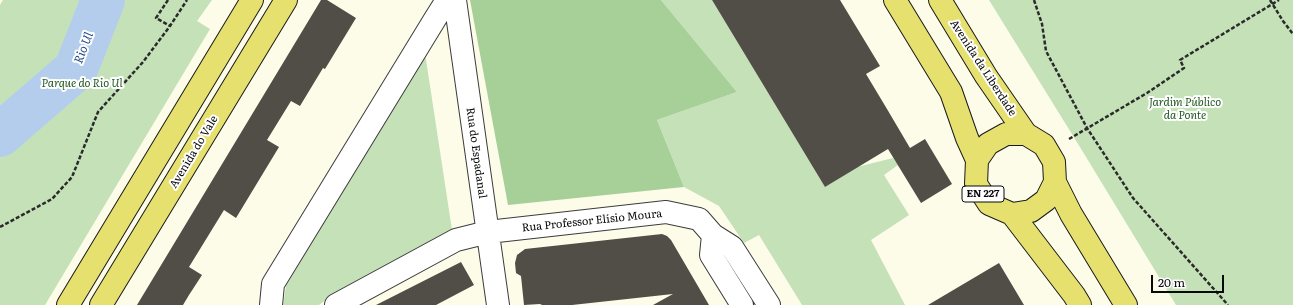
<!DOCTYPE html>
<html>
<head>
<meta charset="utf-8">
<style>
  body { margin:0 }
  #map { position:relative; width:1293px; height:305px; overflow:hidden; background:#fcfce9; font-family:Literata,serif }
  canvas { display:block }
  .scale { position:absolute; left:1151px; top:275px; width:73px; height:18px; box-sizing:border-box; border:2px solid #090909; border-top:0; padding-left:5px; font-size:12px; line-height:14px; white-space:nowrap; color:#090909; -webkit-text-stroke:3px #fff; paint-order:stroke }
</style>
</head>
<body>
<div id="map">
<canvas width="1293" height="305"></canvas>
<div class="scale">20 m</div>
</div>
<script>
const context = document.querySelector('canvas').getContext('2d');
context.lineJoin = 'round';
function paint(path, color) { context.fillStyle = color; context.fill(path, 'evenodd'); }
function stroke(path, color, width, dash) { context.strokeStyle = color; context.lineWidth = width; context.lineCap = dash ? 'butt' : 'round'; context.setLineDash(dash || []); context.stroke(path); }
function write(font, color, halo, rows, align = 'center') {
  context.font = font + ' Literata,serif'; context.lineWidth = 4; context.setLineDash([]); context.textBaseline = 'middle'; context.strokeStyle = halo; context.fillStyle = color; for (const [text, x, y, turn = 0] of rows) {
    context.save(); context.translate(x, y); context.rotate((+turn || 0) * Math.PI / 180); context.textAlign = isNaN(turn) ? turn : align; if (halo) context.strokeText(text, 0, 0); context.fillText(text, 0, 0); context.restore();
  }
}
const green = new Path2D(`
  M 3,0 L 212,0 L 197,21 L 210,29 L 45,305 L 0,305 L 0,5 Z
  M 661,0 L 712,0 L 825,187 L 857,167 L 893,158 L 898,165 L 884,175 L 909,215 L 871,240 L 905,305 L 802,305 L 759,235 L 744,243 L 719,206 L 684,187 L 657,120 L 737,92 Z
  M 989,0 L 1293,0 L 1293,305 L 1176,305 L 1083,152 Z
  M 425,53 L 452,230 L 338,291 L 319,305 L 283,305 L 286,286 Z`);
const forest = new Path2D(`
  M 470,0 L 661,0 L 737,92 L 657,120 L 684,187 L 508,205 Z`);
const river = new Path2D(`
  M 0,135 L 76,69 L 103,0`);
const building = new Path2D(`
  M 321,0 L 327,0 L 356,18 L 325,69 L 323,68 L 300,106 L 291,101 L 267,140 L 279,147 L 236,218 L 224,210 L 189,267 L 202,275 L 189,295 L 183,305 L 137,305 Z
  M 712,0 L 840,0 L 880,66 L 866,74 L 887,109 L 910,148 L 925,139 L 952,184 L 921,203 L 888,149 L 825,187 Z
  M 662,234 L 667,236 L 671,240 L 709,305 L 653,305 L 673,294 L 572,305 L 542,305 L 540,304 L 524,305 L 521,276 L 516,273 L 515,263 L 517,255 L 525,249 Z
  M 461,262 L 474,285 L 436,305 L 376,305 Z
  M 999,263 L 1024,305 L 928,305 Z`);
const path = new Path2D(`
  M 168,0 L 156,18 L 170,26
  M 1034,0 L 1042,24 L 1046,51 L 1087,128 L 1133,198 L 1228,305
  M 1270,0 L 1283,21 L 1293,34
  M 1069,139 L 1147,93 L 1184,68 L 1180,60 L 1279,0
  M 0,227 L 52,199 L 72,177 L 98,112 L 143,62 L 170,26 L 187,0`);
const minor = new Path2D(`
  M 455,0 L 498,305
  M 713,235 L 711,255 L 742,305
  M 271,305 L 273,284 L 435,19 L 447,0
  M 336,305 L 456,240 L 488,232 L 666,212 L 699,219 L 713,235 L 732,247 L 769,305`);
const major = new Path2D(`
  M 895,0 L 951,92 L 967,138 L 977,160 L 976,184 L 989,204 L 1012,214 L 1074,295 L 1080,305
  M 940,0 L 986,76 L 1026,134 L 1044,145 L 1054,162 L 1055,182 L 1071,214 L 1126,305
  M 977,160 L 988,144 L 1006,134 L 1026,134
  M 1012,214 L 1031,211 L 1046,200 L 1055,182
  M 68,305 L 252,0
  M 101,305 L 286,0`);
const shields = [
  [983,194,42]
];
const shieldNames = [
  ["EN 227",983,194]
];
const streetNames = [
  ["Avenida da Liberdade",983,68,57],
  ["Avenida do Vale",194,152,-59],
  ["Rua do Espadanal",476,153,82],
  ["Rua Professor Elísio Moura",592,221,-6]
];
const parkNames = [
  ["Parque do Rio Ul",82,84],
  ["Jardim Público",1185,103],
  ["da Ponte",1185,116]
];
const waterNames = [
  ["Rio Ul",84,48,-69]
];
paint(green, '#c5e1b8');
paint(forest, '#a7d099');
stroke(river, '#b4cded', 44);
paint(building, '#514d47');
stroke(minor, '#3c3c3c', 24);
stroke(major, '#1a1a1a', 24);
stroke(path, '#2b2b2b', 2.5, [4, 2]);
stroke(minor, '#fff', 22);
stroke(major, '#e6e06f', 22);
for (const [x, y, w] of shields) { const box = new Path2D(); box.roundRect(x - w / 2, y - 8, w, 16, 3); context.fillStyle = '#fff'; context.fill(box); stroke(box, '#090909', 1); }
write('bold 10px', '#090909', null, shieldNames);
write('11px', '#090909', '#fff', streetNames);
write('italic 11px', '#245823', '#fff', parkNames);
write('italic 12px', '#244a8a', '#fff', waterNames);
</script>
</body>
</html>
